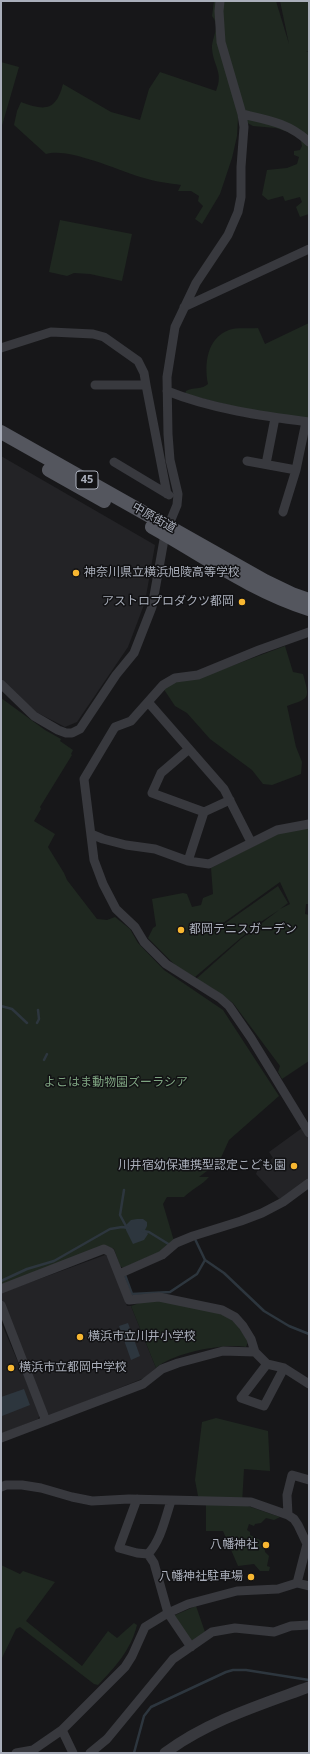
<!DOCTYPE html>
<html>
<head>
<meta charset="utf-8">
<style>
  body { margin:0 }
  #map { position:relative; width:310px; height:1754px; overflow:hidden; background:#171719; font-family:"Noto Sans",sans-serif }
  canvas { display:block }
  .frame { position:absolute; inset:0; border:2px solid #a9aeba; pointer-events:none }
</style>
</head>
<body>
<div id="map">
<canvas width="310" height="1754"></canvas>
<div class="frame"></div>
</div>
<script>
const context = document.querySelector('canvas').getContext('2d');
context.lineJoin = 'round';
function paint(path, color) { context.fillStyle = color; context.fill(path, 'evenodd'); }
function stroke(path, color, width, dash) { context.strokeStyle = color; context.lineWidth = width; context.lineCap = dash ? 'butt' : 'round'; context.setLineDash(dash || []); context.stroke(path); }
function write(font, color, halo, rows, align = 'center') {
  context.font = font + ' "Noto Sans","Noto Sans JP",sans-serif'; context.lineWidth = 3; context.setLineDash([]); context.textBaseline = 'middle'; context.strokeStyle = halo; context.fillStyle = color; for (const [text, x, y, turn = 0] of rows) {
    context.save(); context.translate(x, y); context.rotate((+turn || 0) * Math.PI / 180); context.textAlign = isNaN(turn) ? turn : align; if (halo) context.strokeText(text, 0, 0); context.fillText(text, 0, 0); context.restore();
  }
}
const built = new Path2D(`
  M 1,456 L 155,545 L 145,602 L 128,647 L 77,722 L 65,727 L 36,712 L 1,678 Z
  M 302,1128 L 309,1139 L 309,1180 L 281,1201 L 256,1174 L 258,1169 L 273,1158 L 269,1152 Z
  M 105,1255 L 108,1256 L 127,1306 L 131,1306 L 156,1368 L 144,1378 L 50,1416 L 46,1413 L 1,1300 L 1,1293 Z
  M 1,1322 L 40,1414 L 38,1419 L 1,1434 Z`);
const green = new Path2D(`
  M 214,1 L 276,1 L 289,44 L 280,1 L 309,1 L 309,51 L 306,51 L 309,52 L 309,214 L 300,217 L 296,207 L 302,202 L 300,197 L 285,201 L 283,196 L 268,200 L 262,195 L 267,170 L 287,168 L 297,164 L 299,157 L 294,155 L 294,151 L 300,150 L 302,146 L 300,136 L 276,128 L 253,126 L 238,118 L 237,136 L 232,158 L 220,194 L 202,224 L 195,219 L 203,206 L 198,201 L 199,196 L 191,191 L 178,191 L 181,185 C 169,183 156,182 144,178 C 119,171 69,147 46,154 L 14,125 L 17,111 L 21,102 C 45,111 56,111 63,84 L 111,112 L 140,120 L 149,89 L 160,72 L 216,91 C 224,72 213,66 212,48 C 212,36 221,27 212,16 Z
  M 1,62 L 19,67 L 1,129 Z
  M 60,220 L 132,234 L 122,281 L 90,274 L 74,273 L 67,276 L 49,272 Z
  M 309,323 L 309,421 L 276,417 L 185,394 L 186,391 C 193,387 202,390 208,384 C 204,364 207,338 229,330 C 237,327 249,329 258,328 L 265,344 Z
  M 285,646 L 293,672 L 303,674 C 310,699 310,698 287,706 L 296,747 L 302,762 L 301,774 L 272,785 L 263,784 L 252,770 L 210,739 L 187,713 L 175,706 L 163,688 L 178,680 L 199,678 Z
  M 1,698 L 45,730 L 61,739 L 60,741 L 73,750 L 71,754 L 72,755 L 40,807 L 41,809 L 34,821 L 55,834 L 48,847 L 64,873 L 67,880 L 97,919 L 107,920 L 115,917 L 130,929 L 138,943 L 164,970 L 223,1010 L 279,1096 L 229,1140 L 219,1162 L 199,1177 L 209,1177 C 202,1185 192,1189 184,1197 L 167,1197 L 163,1204 L 174,1241 L 164,1250 L 123,1268 L 120,1266 L 114,1249 L 105,1245 L 1,1286 Z
  M 309,828 L 309,904 L 306,904 L 305,914 L 309,915 L 309,1061 L 282,1079 L 278,1072 L 280,1066 L 233,1003 L 212,988 L 196,979 L 241,939 L 279,910 L 256,925 L 195,977 L 176,966 L 148,938 L 153,928 L 156,926 L 152,899 L 183,893 L 187,894 L 192,907 L 201,905 L 203,898 L 213,894 L 211,868 L 279,833 ZM 280,882 L 290,904 L 280,909 L 288,903 L 278,886 L 213,932 L 212,931 Z
  M 160,1299 C 179,1304 221,1309 234,1322 C 240,1328 244,1335 248,1342 L 246,1347 C 223,1343 173,1353 156,1368 L 131,1306 L 145,1301 Z
  M 216,1418 L 268,1431 L 270,1471 L 244,1469 L 242,1504 L 280,1517 L 274,1520 L 266,1518 L 261,1523 L 255,1524 L 254,1526 L 249,1524 L 247,1530 L 250,1532 L 250,1535 L 264,1542 L 265,1552 L 269,1556 L 267,1566 L 270,1567 L 269,1571 L 260,1571 L 254,1564 L 238,1566 L 223,1531 L 206,1531 L 206,1502 L 198,1496 L 195,1480 L 202,1422 Z
  M 1,1565 L 20,1574 L 23,1571 L 55,1582 L 26,1621 L 82,1666 L 108,1631 L 117,1638 L 134,1623 L 137,1625 C 131,1650 115,1667 98,1685 L 94,1684 L 20,1627 L 16,1629 L 1,1660 Z
  M 196,1606 L 205,1632 L 193,1641 L 190,1641 L 173,1616 Z`);
const water = new Path2D(`
  M 137,1219 L 143,1219 L 147,1222 L 147,1226 L 145,1230 L 148,1234 L 144,1240 L 133,1244 L 126,1230 L 126,1225 L 131,1220 Z
  M 128,1323 L 140,1356 L 131,1360 L 119,1326 Z
  M 24,1389 L 30,1405 L 2,1416 L 1,1397 Z`);
const stream = new Path2D(`
  M 1,1006 L 12,1009 L 27,1023
  M 37,1023 L 39,1019 L 38,1010
  M 44,1060 L 47,1054
  M 124,1190 L 120,1215 L 127,1228
  M 143,1231 L 149,1232 L 170,1245
  M 195,1239 L 205,1260 L 224,1273 L 264,1311 L 289,1326 L 309,1334
  M 125,1275 L 132,1294 L 170,1292 L 197,1274 L 205,1260
  M 1,1281 L 27,1269 L 54,1261 L 110,1229 L 122,1227 L 128,1228
  M 134,1753 L 144,1716 L 151,1707 L 226,1672 L 233,1670 L 246,1670 L 309,1680`);
const minor = new Path2D(`
  M 242,114 C 268,120 289,123 309,142
  M 184,307 L 309,249
  M 1,348 L 51,332 L 93,334 L 104,337 L 138,361 L 144,373 L 146,385
  M 95,385 L 146,385 L 167,494
  M 167,391 C 212,409 262,416 309,422
  M 247,461 L 296,470
  M 114,462 L 169,495
  M 266,464 L 275,418
  M 283,512 L 296,470 L 306,422
  M 309,632 L 259,650 L 198,675 L 175,678 L 163,685 L 131,721 L 115,727 L 84,779 L 94,860 L 103,884 L 116,909 L 135,927 L 144,942 L 166,964 L 220,998 L 229,1006 L 251,1038 L 309,1133
  M 1,684 L 34,716 L 58,730 L 66,733 L 72,733 L 80,729 L 116,675 L 134,653 L 152,607 L 165,534 L 177,505 L 178,494 L 170,460 L 168,434 L 167,377 L 175,327 L 196,283 L 228,235 L 238,212 L 241,197 L 241,167 L 244,127 L 242,114 L 221,42 L 219,11 L 220,1
  M 148,702 L 224,789 L 251,842
  M 204,812 L 230,800
  M 91,834 L 103,839 L 126,845 L 155,849 L 188,861 L 209,864 L 277,830 L 309,824
  M 188,861 L 204,812 L 152,793 L 161,773 L 189,749
  M 119,1274 L 162,1255 L 176,1243 L 193,1236 L 241,1221 L 262,1213 L 283,1202 L 309,1183
  M 1,1289 L 104,1249 L 110,1252 L 129,1300 L 159,1297 L 222,1310 L 235,1317 L 243,1326 L 251,1339 L 255,1352 L 267,1364 L 284,1368 L 309,1384
  M 1,1305 L 46,1421
  M 267,1364 L 241,1398 L 264,1406 L 284,1368
  M 1,1438 L 143,1384 L 162,1369 L 178,1363 L 223,1351 L 255,1352
  M 1,1487 L 6,1485 L 22,1485 L 41,1488 L 72,1497 L 92,1501 L 129,1499 L 251,1502 L 288,1515 L 294,1519 L 298,1525 L 307,1544 L 297,1583
  M 137,1499 L 119,1548 L 137,1553 L 148,1554
  M 171,1501 C 165,1519 161,1540 148,1554 L 154,1563 L 168,1613 L 191,1647
  M 288,1515 L 287,1495 L 292,1475 L 309,1480
  M 62,1730 L 73,1753
  M 16,1753 L 33,1750 L 62,1730 L 125,1667 L 132,1656 L 145,1627 L 168,1613 L 188,1604 L 237,1591 L 278,1589 L 297,1583 L 309,1586
  M 90,1753 L 107,1739 L 173,1659 L 212,1632 L 235,1628 L 274,1632 L 291,1626 L 309,1625`);
const tertiary = new Path2D(`
  M 165,1753 C 208,1721 260,1705 309,1687`);
const primary = new Path2D(`
  M 1,432 L 265,581 L 292,594 L 309,600
  M 49,470 L 104,501
  M 152,527 C 204,556 252,591 309,609`);
const markers = [
  [76,573,4,"#f8b731"],
  [242,602,4,"#f8b731"],
  [181,930,4,"#f8b731"],
  [294,1166,4,"#f8b731"],
  [80,1337,4,"#f8b731"],
  [11,1368,4,"#f8b731"],
  [266,1545,4,"#f8b731"],
  [251,1577,4,"#f8b731"]
];
const shields = [
  [87,480,22]
];
const shieldNames = [
  ["45",87,480]
];
const streetNames = [
  ["中原街道",154,518,29]
];
const poiNames = [
  ["神奈川県立横浜旭陵高等学校",84,573],
  ["アストロプロダクツ都岡",234,602,"right"],
  ["都岡テニスガーデン",189,930],
  ["川井宿幼保連携型認定こども園",286,1166,"right"],
  ["横浜市立川井小学校",88,1337],
  ["横浜市立都岡中学校",19,1368],
  ["八幡神社",258,1545,"right"],
  ["八幡神社駐車場",243,1577,"right"]
];
const parkNames = [
  ["よこはま動物園ズーラシア",116,1083]
];
paint(built, '#232326');
paint(green, '#1f2820');
paint(water, '#2d363e');
stroke(stream, '#2d363e', 2.5);
stroke(minor, '#38393e', 9);
stroke(tertiary, '#38393e', 11);
stroke(primary, '#54565e', 14);
for (const [x, y, r, color] of markers) { const dot = new Path2D(); dot.arc(x, y, r, 0, 2 * Math.PI); context.fillStyle = color; context.fill(dot); stroke(dot, '#121214', 1.5); }
for (const [x, y, w] of shields) { const box = new Path2D(); box.roundRect(x - w / 2, y - 9, w, 18, 3); context.fillStyle = '#121214'; context.fill(box); stroke(box, '#a9aeba', 1); }
write('bold 11px', '#a9aeba', null, shieldNames);
write('12px', '#a9aeba', '#121214', streetNames);
write('12px', '#a9aeba', '#121214', poiNames, 'left');
write('12px', '#7fa582', '#121214', parkNames);
</script>
</body>
</html>
